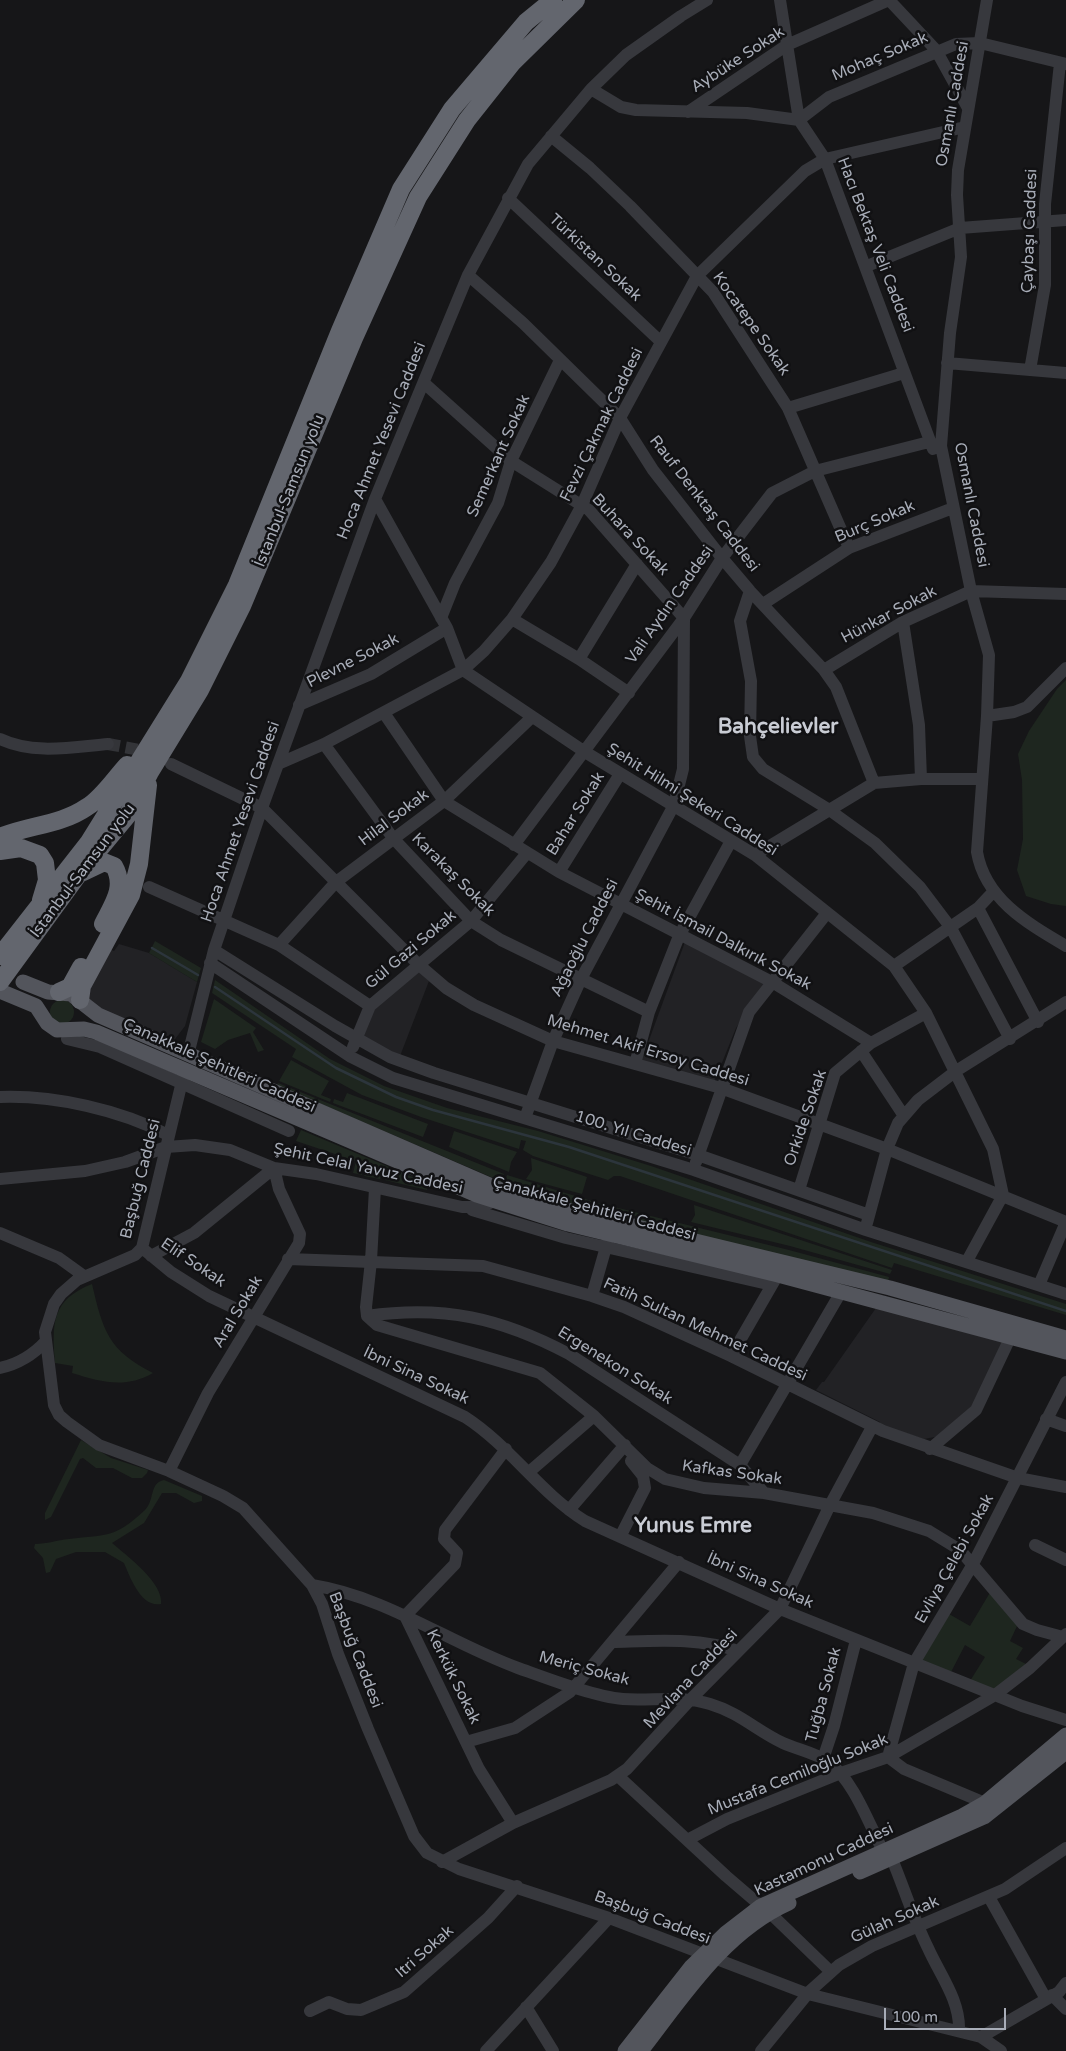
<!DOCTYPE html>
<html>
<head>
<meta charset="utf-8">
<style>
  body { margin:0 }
  #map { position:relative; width:1066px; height:2051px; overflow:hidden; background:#161618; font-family:"Varela Round",sans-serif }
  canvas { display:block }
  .scale { position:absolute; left:884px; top:2008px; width:122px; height:22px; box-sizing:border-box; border:2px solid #a8adb8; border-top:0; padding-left:6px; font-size:15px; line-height:18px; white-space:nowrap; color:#a8adb8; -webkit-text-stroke:4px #111113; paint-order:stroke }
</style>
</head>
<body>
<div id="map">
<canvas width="1066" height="2051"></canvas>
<div class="scale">100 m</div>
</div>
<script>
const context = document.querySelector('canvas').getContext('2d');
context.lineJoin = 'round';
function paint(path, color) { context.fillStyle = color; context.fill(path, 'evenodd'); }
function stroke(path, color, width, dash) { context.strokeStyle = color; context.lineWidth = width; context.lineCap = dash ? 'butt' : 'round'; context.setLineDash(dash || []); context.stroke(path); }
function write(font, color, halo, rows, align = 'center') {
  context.font = font + ' "Varela Round",sans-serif'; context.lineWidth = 5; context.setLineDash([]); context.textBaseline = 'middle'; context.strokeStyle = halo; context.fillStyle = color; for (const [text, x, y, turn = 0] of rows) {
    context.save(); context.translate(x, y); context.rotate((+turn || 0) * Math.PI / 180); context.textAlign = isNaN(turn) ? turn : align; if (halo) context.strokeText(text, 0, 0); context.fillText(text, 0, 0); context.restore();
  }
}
const built = new Path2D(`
  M 685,942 L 766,983 L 736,1028 L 715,1080 L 711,1081 L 641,1062 Z
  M 119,944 L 149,953 L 197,982 L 185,1026 L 172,1043 L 101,1012 L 87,998 L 107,948 L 114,951 Z
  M 416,969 L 429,981 L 400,1056 L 362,1038 L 375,1006 Z
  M 876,1308 L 1002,1342 L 972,1410 L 940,1436 L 924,1439 L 880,1425 L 880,1422 L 816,1390 L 822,1382 L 824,1382 Z`);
const green = new Path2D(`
  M 1066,680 L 1066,906 L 1051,904 L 1026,896 L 1017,870 L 1023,839 L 1022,780 L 1018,754 L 1029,731 L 1057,689 Z
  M 155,941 L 201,968 L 197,982 L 149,953 Z
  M 215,980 L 330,1059 L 384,1086 L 447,1108 L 538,1131 L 651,1166 L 871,1242 L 1066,1304 L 1066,1315 L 894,1263 L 892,1268 L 620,1176 L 614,1176 L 608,1180 L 533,1156 L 523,1150 L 526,1141 L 521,1140 L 519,1149 L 421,1117 L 362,1095 L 292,1057 L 296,1049 L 212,993 Z
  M 214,999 L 256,1028 L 253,1032 L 264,1050 L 258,1052 L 250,1033 L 228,1040 L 215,1049 L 201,1042 Z
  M50 1012a12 12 0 1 1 24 0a12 12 0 1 1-24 0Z
  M 291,1060 L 329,1081 L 321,1095 L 331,1099 L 330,1102 L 279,1081 Z
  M 278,1083 L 504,1174 L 501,1184 L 498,1180 L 277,1085 Z
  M 347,1093 L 428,1124 L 423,1137 L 333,1103 L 334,1099 L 343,1102 Z
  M 301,1130 L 427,1183 L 427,1190 L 385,1180 L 387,1173 L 382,1172 L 380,1179 L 364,1176 L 369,1168 L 363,1166 L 362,1175 L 353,1173 L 356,1161 L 296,1141 Z
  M 454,1131 L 517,1152 L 511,1162 L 509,1172 L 449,1147 Z
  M 531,1158 L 587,1177 L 582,1194 L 526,1179 L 532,1170 Z
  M 507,1175 L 598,1203 L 789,1250 L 889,1277 L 888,1283 L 641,1221 L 636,1216 L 598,1207 L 590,1209 L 504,1185 Z
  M 694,1205 L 892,1270 L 890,1274 L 790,1246 L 691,1222 L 695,1215 Z
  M 92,1284 C 103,1331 108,1350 153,1373 C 125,1389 101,1382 72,1373 L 73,1366 L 55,1363 C 52,1324 51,1300 92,1284 Z
  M 81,1440 L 111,1458 L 148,1470 L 147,1473 L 142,1478 L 132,1478 L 113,1468 L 96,1468 L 83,1458 L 80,1459 L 51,1517 L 45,1520 L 45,1513 Z
  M 164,1480 L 202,1496 L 202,1501 L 194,1503 L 176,1493 L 162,1493 L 144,1523 L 112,1543 C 127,1556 164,1583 161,1604 C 141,1608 130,1577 124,1563 L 105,1552 L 76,1552 L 56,1559 L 50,1572 L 46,1573 L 43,1558 L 34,1548 L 35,1544 C 47,1544 57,1540 69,1539 C 108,1534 114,1539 145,1510 C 155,1500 149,1483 164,1480 Z
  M 991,1591 L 1018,1624 L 1010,1641 L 1023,1648 L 1016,1659 L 1028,1665 L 994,1690 L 970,1681 L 985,1657 L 965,1645 L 951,1672 L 920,1660 L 949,1614 L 970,1626 Z`);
const stream = new Path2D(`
  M 152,948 L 198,975
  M 215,987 L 336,1068 L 396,1097 L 433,1110 L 569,1147 L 1066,1311`);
const minorTunnel = new Path2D(`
  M 108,744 L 140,750 L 151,755`);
const minor = new Path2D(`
  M 780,0 L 799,120 L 825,159 L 933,449
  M 889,0 L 936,50 L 968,108
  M 987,0 L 958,170 L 957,195 L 961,257 L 950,333 L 941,446 L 971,591 L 989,655 L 987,716 L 977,852 C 985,899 1027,923 1066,946
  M 591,89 L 621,107 L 636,110 L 747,113 L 799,120 L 829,97 L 956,44 L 980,43 L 1066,64
  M 688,112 L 787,45 L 889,0
  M 551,136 L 590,168 L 630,206 L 713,292 L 788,408 L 849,548
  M 508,198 L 660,341
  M 867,266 L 960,228 L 1066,220
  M 468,275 L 523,323 L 620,418 L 653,470 L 722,558 L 750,591 L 824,670 L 836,687 L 874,783
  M 947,363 L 1066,373
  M 1030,370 L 1045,285 L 1045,204 L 1060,63
  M 424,383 L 511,461 L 589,510 L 684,618 L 683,769 L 674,805 L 581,979 L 553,1041 L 525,1118
  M 788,408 L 904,373
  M 375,499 L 447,628 L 463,670 L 585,752 L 755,855 L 894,966 L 926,1013 L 993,1149 L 1003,1195 L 967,1261
  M 750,591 L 740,621 L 751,681 L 750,736 L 753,757 L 763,769 L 828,809 L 875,843 L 920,887 L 951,928 L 1010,1039
  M 763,604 L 849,548 L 953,508
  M 441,618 L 455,583 L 498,503 L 511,461 L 560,360
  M 512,619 L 579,659 L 629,693
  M 903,622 L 919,725 L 921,779
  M 579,659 L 637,564
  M 824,670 L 903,622 L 971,591 L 1066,594
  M 299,705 L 371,674 L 447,628
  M 384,713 L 444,801 L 559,872 L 772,982 L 871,1043
  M 987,716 L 1014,712 L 1027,707 L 1066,668
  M 0,739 C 33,755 73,747 108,744
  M 324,744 L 393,838 L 471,921 L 501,940 L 649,1012
  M 171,764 L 262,808 L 418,964 L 446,988 L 474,1005 L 553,1041 L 721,1088 L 887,1149 L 1066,1222
  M 278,764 L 324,744 L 463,670 L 484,651 L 512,619 L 551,562 L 582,505 L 620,418 L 697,276 L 805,171 L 825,159 L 965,127
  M 514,845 L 684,618 L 722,558 L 772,493 L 815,471 L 929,442
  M 755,855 L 874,783 L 921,779 L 982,779
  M 559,872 L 620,774
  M 149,887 L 279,945 L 370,1006
  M 978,908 L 1038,1022
  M 279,945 L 336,882 L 444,801 L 531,718
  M 214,950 L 335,1026 L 390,1057 L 434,1073 L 698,1155 L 869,1215
  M 210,963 L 351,1057 L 393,1078 L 694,1170 L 866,1230 L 1066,1294
  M 894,966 L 978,908 L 993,892
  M 67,1039 L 100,1047 L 289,1131
  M 353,1047 L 370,1006 L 471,921 L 527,853
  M 861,1051 L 904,1116
  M 188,1055 L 214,950 L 262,808 L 375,499 L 468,275 L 528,164 L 591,89 L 626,55 L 681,16 L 707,0
  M 635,1064 L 649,1012 L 679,936 L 731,841
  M 185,1069 L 142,1248 L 135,1255 L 77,1280 L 61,1294 L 54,1304 L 45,1332 L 54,1405 L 59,1415 L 67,1422 L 99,1445 L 169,1471 L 223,1496 L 243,1508 L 312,1585 L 322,1604 L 338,1654 L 368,1729 L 414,1836 L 427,1853 L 459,1869 L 609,1918 L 808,1994 L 981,2037 L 1001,2051
  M 0,1097 C 54,1095 121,1110 168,1135
  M 696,1162 L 749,1012 L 827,913
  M 0,1179 L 85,1171 L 125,1162 L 166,1147 L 195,1145 L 230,1150 L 274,1168 L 316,1174 L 462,1207 L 481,1207 L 494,1201
  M 375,1188 L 371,1261 L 366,1307 L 367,1316 L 377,1325 L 540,1373 L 594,1416 L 647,1468 L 665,1479 L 704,1488 L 764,1493 L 873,1513 L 929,1531 L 960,1550 L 1023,1624 L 1037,1630 L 1063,1637
  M 799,1190 L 835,1073 L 871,1043 L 926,1013
  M 472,1210 L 566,1238 L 772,1285
  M 867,1223 L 887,1149 L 898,1123 L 918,1100 L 956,1071 L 1066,1002
  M 0,1233 L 59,1258 L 84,1276
  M 142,1248 L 171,1272 L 209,1296 L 465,1417 C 510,1446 540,1493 585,1521 L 780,1609 L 1022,1706 L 1066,1720
  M 151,1256 L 194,1233 L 274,1168
  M 288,1259 L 483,1266 L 592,1296 L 624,1307 L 731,1356 L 883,1431 L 1018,1478 L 1066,1487
  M 1039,1285 L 1066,1222
  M 592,1296 L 608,1240
  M 367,1316 C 444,1305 501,1318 569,1354 L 740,1465 L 764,1493
  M 731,1356 L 776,1278
  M 0,1368 C 18,1364 34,1354 46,1341
  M 1046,1419 L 1066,1426
  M 506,1449 L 445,1530 L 444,1539 L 457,1553 L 455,1564 L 405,1616 L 479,1769 L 513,1823
  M 930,1449 L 976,1410 L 1011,1336
  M 740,1465 L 841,1292
  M 169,1471 L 208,1393 L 299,1243 L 300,1234 L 279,1189 L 274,1168
  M 529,1472 L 594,1416
  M 569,1510 L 625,1445
  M 620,1537 L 645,1488 L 643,1476 L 631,1461
  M 1035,1545 L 1066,1560
  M 312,1585 C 387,1597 449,1643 518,1668 C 546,1678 595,1697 623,1699 C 652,1701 682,1695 710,1704 C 740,1713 757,1731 783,1743 C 798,1750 814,1752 828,1762 C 853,1779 869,1824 883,1851
  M 612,1642 C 654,1641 698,1637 738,1651
  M 466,1742 L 515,1728 L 570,1692 L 679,1562
  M 823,1759 L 834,1726 L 856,1640
  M 618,1776 L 726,1876 L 761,1906
  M 985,1803 L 904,1769 L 888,1757 L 914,1663 L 973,1564 L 1066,1382
  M 687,1840 L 727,1819 L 841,1773 L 888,1757 L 995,1695 L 1030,1668 L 1066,1634
  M 892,1859 C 904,1888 914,1920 928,1948 C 940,1975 960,2000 959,2030
  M 442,1862 L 513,1823 L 611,1780 L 627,1769 L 691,1699 L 780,1609 L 830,1505 L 872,1427
  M 989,1897 L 1046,1999
  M 770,1913 L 831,1972
  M 1052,1995 L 1066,2009
  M 526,2007 L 553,2051
  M 310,2011 L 329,2002 L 347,2009 L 361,2010 L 404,1992 L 488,1918 L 517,1886
  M 981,2037 L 1059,1992 L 1066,1983
  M 486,2051 L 609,1918
  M 761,2051 L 810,1991 L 839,1965 L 872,1946 L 1005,1889 L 1066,1848`);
const major = new Path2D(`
  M 23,982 L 48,992 L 71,994 L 98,1015 L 510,1194 L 571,1211 L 890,1288 L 1066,1338
  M 0,991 L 36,1006 L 47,1023 L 57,1030 L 84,1029 L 96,1032 L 477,1195 L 568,1224 L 778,1275 L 1066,1352
  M 860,1872 L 984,1817 L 1066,1752
  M 625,2051 L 691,1967 L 726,1933 L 761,1906 L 962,1816 L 985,1803 L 1066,1735
  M 641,2051 C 683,1997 724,1932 789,1903`);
const highway = new Path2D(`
  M 0,837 C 29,825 61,825 87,807 C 102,798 115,778 127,765
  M 0,851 L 21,848 L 40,855 L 45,863 L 47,880 L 41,900
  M 83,872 L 104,862 L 114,866 C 126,887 113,904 103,924
  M 0,956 L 89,842 L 189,681 L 237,585 L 340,331 L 401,189 L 452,109 L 526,22 L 553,0
  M 0,982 L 78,875 L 127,816 L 150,772 L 200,690 L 242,606 L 354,338 L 418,197 L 467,120 L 513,62 L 576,0
  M 59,992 L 70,987 L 81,967
  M 80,1000 L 82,986 L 131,895 L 139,864 L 148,785`);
const streetNames = [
  ["Mohaç Sokak",880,57,-23],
  ["Aybüke Sokak",738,60,-33],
  ["Osmanlı Caddesi",953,104,-80],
  ["Çaybaşı Caddesi",1030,231,-88],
  ["Hacı Bektaş Veli Caddesi",875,245,69],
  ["Türkistan Sokak",595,258,43],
  ["Kocatepe Sokak",751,324,55],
  ["Fevzi Çakmak Caddesi",602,425,-64],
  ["Hoca Ahmet Yesevi Caddesi",382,441,-68],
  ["Semerkant Sokak",499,456,-66],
  ["İstanbul-Samsun yolu",290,491,-68],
  ["Rauf Denktaş Caddesi",704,504,52],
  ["Osmanlı Caddesi",971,505,79],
  ["Burç Sokak",875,522,-23],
  ["Buhara Sokak",630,535,47],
  ["Vali Aydın Caddesi",670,605,-55],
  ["Hünkar Sokak",889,615,-28],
  ["Plevne Sokak",353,661,-27],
  ["Şehit Hilmi Şekeri Caddesi",692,800,32],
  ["Bahar Sokak",576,814,-58],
  ["Hilal Sokak",394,818,-37],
  ["Hoca Ahmet Yesevi Caddesi",241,822,-71],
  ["İstanbul-Samsun yolu",83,871,-53],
  ["Karakaş Sokak",453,875,45],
  ["Ağaoğlu Caddesi",585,938,-63],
  ["Şehit İsmail Dalkırık Sokak",723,940,28],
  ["Gül Gazi Sokak",411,950,-40],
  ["Mehmet Akif Ersoy Caddesi",648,1051,17],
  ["Çanakkale Şehitleri Caddesi",219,1066,24],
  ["Orkide Sokak",806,1118,-71],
  ["100. Yıl Caddesi",633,1134,17],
  ["Şehit Celal Yavuz Caddesi",368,1169,12],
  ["Başbuğ Caddesi",141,1179,-76],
  ["Çanakkale Şehitleri Caddesi",594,1209,15],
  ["Elif Sokak",193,1263,34],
  ["Aral Sokak",238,1312,-59],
  ["Fatih Sultan Mehmet Caddesi",705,1330,25],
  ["Ergenekon Sokak",615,1366,32],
  ["İbni Sina Sokak",416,1376,25],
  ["Kafkas Sokak",732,1473,8],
  ["Evliya Çelebi Sokak",955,1559,-61],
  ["İbni Sina Sokak",760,1581,24],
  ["Başbuğ Caddesi",355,1650,69],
  ["Meriç Sokak",584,1669,15],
  ["Kerkük Sokak",453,1677,64],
  ["Mevlana Caddesi",691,1679,-47],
  ["Tuğba Sokak",824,1695,-75],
  ["Mustafa Cemiloğlu Sokak",798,1775,-22],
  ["Kastamonu Caddesi",824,1860,-25],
  ["Başbuğ Caddesi",652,1918,21],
  ["Gülah Sokak",895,1920,-24],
  ["Itri Sokak",425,1952,-41]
];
const districtNames = [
  ["Bahçelievler",778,727],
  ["Yunus Emre",693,1526]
];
paint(built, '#222225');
paint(green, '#1e261f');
stroke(stream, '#2c353c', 2.5);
stroke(minorTunnel, '#333438', 12, [12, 6]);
stroke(minor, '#37383d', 12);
stroke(major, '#53555c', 15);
stroke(highway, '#63666e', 18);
write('16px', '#a8adb8', '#111113', streetNames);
write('bold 21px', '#c9ccd4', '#111113', districtNames);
</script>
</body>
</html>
